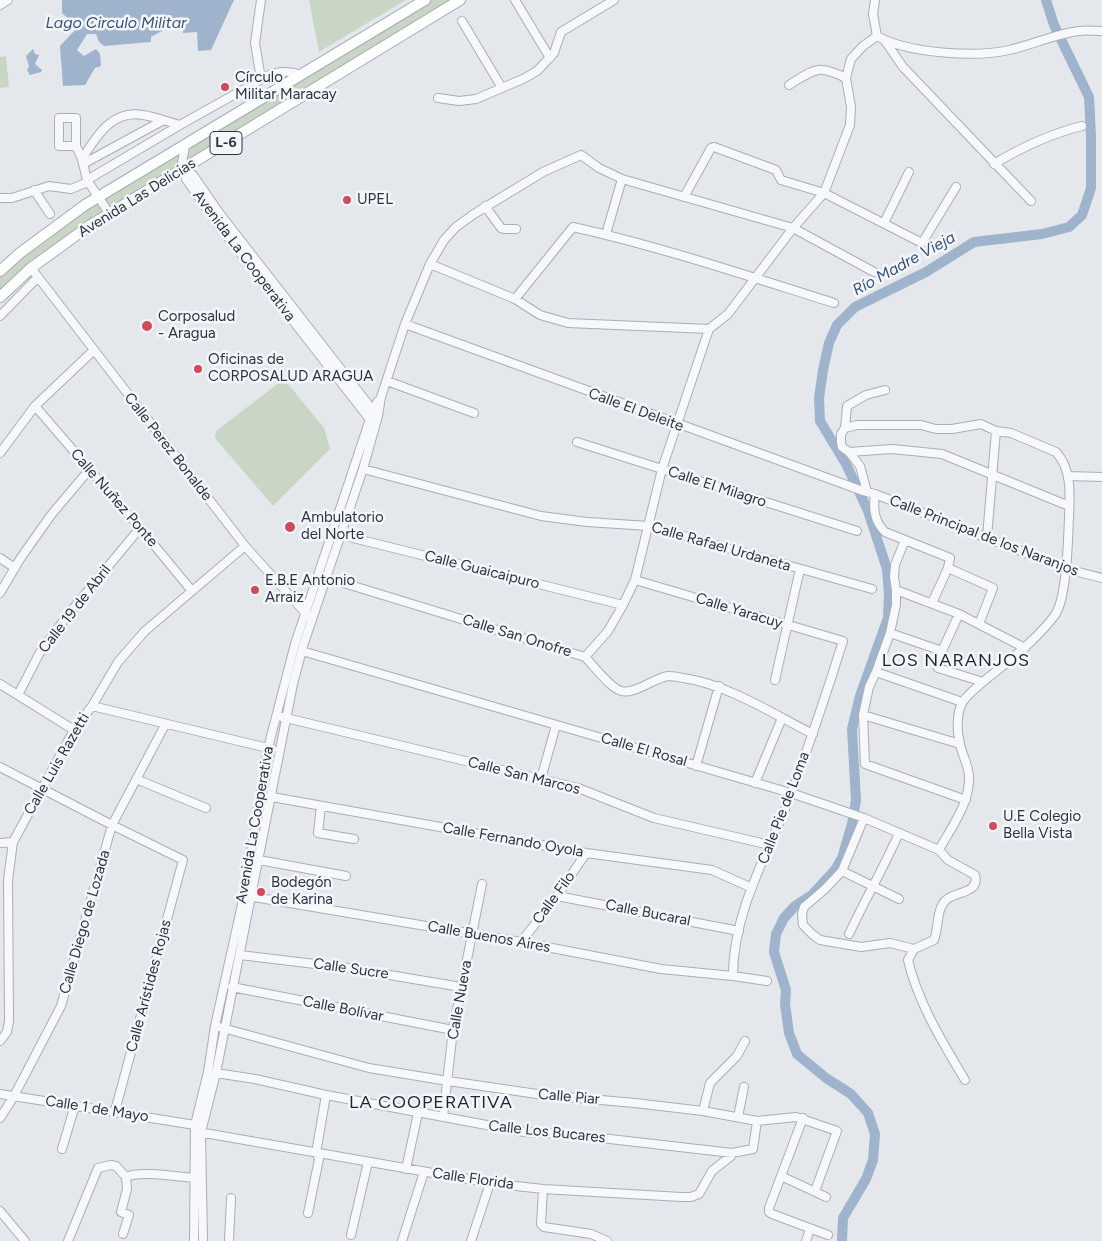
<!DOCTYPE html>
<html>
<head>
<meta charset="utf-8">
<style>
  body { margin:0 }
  canvas { display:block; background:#e4e7ec }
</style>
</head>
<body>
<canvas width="1102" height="1241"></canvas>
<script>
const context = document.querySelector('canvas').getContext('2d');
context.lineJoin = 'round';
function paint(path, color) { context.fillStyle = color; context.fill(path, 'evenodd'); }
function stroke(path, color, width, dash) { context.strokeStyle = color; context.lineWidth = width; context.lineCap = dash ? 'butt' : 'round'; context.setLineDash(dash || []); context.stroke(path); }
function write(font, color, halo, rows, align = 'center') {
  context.font = font + ' Figtree,sans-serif'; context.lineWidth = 5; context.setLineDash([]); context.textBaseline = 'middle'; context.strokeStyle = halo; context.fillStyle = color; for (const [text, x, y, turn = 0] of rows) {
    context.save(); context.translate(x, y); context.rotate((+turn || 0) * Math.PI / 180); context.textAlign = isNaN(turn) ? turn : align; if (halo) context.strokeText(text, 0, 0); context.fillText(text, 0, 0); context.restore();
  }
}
const green = new Path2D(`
  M 309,0 L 406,0 L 319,52 Z
  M 425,0 L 460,0 L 109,213 L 0,297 L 0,271 L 85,205 Z
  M 6,56 L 9,87 L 0,88 L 0,57 Z
  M 284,379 L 324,428 L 330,449 L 273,506 L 215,438 L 216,431 Z`);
const water = new Path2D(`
  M 62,0 L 234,0 L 211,50 L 198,51 L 197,32 L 183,33 L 182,20 L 151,37 L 151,42 L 104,46 L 99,42 L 96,34 L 87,34 L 77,50 L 84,56 L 96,49 L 100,54 L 101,66 L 95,68 L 85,85 L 63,86 L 60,46 L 78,27 L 62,13 Z
  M 33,49 L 35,54 L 39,55 L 35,64 L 42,70 L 41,72 L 30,75 L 27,70 L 29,66 L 26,56 Z`);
const river = new Path2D(`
  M 842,1241 L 843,1218 L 866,1179 L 873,1160 L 875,1134 L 868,1113 L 851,1094 L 826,1078 L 797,1054 L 789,1033 L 785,1004 L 786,990 L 774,952 L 776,934 L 784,918 L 795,906 L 812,895 L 835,870 L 842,858 L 852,824 L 856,800 L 852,729 L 860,696 L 888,618 L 889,594 L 887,569 L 868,511 L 846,464 L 820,421 L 819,398 L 823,370 L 829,343 L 837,325 L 855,307 L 926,272 L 974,242 L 1042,234 L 1069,227 L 1082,215 L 1091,188 L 1091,136 L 1089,97 L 1054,25 L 1046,0`);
const minor = new Path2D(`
  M 261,0 L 255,43 L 261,79
  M 515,0 L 550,58
  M 875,0 L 873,14 L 877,36 C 907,53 975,58 1009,50 C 1032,45 1055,34 1079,31 C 1086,30 1095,31 1102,31
  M 0,5 L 8,0
  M 462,21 L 502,88
  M 885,41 L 903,67 L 1031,201
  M 789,85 C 815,69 817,64 846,78
  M 438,98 L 459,101 L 476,99 L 523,79 L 537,71 L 554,53 L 561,32 L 614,0
  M 180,125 L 271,74 C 282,71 290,71 301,75
  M 76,146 L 59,146 L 59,118 L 76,118 L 76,146 L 82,159 L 87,180 L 109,213
  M 185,146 L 182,163 L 187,172
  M 82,159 C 96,137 112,109 143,115 C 156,117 168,122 180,125 L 87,180
  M 83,164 L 162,121
  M 994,164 C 1022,147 1050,134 1082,126
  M 34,190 L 50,214
  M 684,197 L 711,148 L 714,147 L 776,170 L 781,180 L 824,193 L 922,243 L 956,187
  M 0,198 L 12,198 L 49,186 L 71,189 L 88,182
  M 485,206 L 501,228 L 504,229 L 516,229
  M 884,223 L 909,172
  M 606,234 L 622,179
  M 430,264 L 515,299 L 540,315 L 568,323 L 709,329
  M 31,268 L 245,546 L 309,617
  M 515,299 L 573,227 C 662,247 748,276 834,303
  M 0,316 L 37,278
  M 405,324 L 863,491 L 875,494 L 1066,569 L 1102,578
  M 387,381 L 474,413
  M 35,406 L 140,528 L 192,591
  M 371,421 L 213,218 L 186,179 L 187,172 L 193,175 L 220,214 L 375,413
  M 845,428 L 847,406 L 866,395 L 885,390
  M 577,442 L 857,531
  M 849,452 L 892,449 L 942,454 L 1069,506
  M 0,453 L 35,406 L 94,350
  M 363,469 L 541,516 L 587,522 L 649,526 L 872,589
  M 1068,476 L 1102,477
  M 867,492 L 860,466 L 849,452 L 842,447 L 841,442 L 841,434 L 845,428 L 857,425 L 921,425 L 936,429 L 952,429 L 981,424 L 996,431 L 1011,433 L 1056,452 C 1072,469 1070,496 1069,517 C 1068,540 1067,597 1055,615 C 1041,634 1022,650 1004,665 C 993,674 968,692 962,703 C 956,715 957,732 960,744 C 962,755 969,766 969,777 C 970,803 951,828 939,850
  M 875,494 C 873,509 874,521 885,532 L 950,558 L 948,568 L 932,603
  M 341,535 L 623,605
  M 987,537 L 996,431
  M 905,540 L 895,565 L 894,577 L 896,590 L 896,605 L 890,633 L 876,672 L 869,687 L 863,715 L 865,764 L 966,800
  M 0,558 L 15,568
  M 948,568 L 993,588 L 979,624
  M 324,577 L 585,657 C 594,666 610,688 621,691 C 634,695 654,678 668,676 C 673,676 679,677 683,678 C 727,684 773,714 813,734
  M 635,580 L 843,641 C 827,692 810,742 792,792 C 769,851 733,911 733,976
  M 896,590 L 959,614 L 1025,648
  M 0,593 L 20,559 L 51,515 L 89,470
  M 890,633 L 942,651 L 938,668 L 983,682
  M 302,651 L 791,793 L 864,818 L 939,850 L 948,860 L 975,875 C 980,894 955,891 946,900 C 936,909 939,928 934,940 L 914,949 L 890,943 L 861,947 L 820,940 L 812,934 L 803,925 L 802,914 L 804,907 L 825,889 L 842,871 L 864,818
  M 942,651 L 959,614
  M 585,657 L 608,631 L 623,605 L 635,580 L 662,469 L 709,329 L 728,314 L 793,228 L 824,193 L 850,125 L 851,107 L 846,78 L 851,59 L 863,46 L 877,36
  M 876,672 L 962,702
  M 775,680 L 800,569
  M 0,684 L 74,730
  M 18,695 L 39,654 L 67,616 L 140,528
  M 92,706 L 272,749
  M 863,715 L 960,744
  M 282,717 L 578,788 L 654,818 L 770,845
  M 696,766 L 719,686
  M 0,767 L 112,825 L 183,860 L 115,1111
  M 136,779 L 206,808
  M 541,779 L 556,725
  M 755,783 L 782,718
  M 272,797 L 586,853 L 712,870 L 752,888
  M 321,806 L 318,833 L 354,839
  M 0,843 L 13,842
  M 259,860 L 346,876
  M 842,871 L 899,899
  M 248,896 L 521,942 L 661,969 L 733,976 L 767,981
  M 557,896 L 739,931
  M 849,934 C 865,900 884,867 899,833
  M 521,942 L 557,896 L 586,853
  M 914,949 L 908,960 C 918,1003 943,1043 965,1080
  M 240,955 L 348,968 L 461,987
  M 232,987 L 453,1030
  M 219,1027 L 369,1068 L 448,1081 L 544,1095 L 635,1103 L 703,1111 L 757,1121 L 796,1117 L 837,1131 L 815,1191
  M 0,1041 L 7,1032 L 9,1021 L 8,880 L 13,842 L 74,730 L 92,706 L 118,662 L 145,631 L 245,546
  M 216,1073 L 255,1079 L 326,1095 L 524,1132 L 575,1135 L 732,1153 L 753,1149 L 757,1121
  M 0,1094 L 195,1125
  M 703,1111 L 710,1083 L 737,1056 L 745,1041
  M 443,1117 L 453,1030 L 482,884
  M 738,1117 L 744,1087
  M 0,1118 L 14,1096 L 61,1006 L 112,825 L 165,725
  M 803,1118 L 769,1208 L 769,1212 L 772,1214 L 828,1235
  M 199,1132 L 490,1183 L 543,1189 L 681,1197 L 691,1197 L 699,1194 L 712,1171 L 731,1156 L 732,1153
  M 62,1149 L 75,1105
  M 406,1169 L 418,1113
  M 781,1176 L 826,1197
  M 126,1177 C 141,1170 178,1177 195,1178
  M 543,1189 L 541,1224 L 544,1227 L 591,1234 L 607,1241
  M 0,1211 L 25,1241
  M 308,1213 L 319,1159 L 316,1153 L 326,1095
  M 351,1235 L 368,1162
  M 68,1241 L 98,1168 L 111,1165 L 116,1166 L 126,1177 L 127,1189 L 121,1212 L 129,1215 L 123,1234
  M 194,1241 L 195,1125 L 208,1072 L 215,1026 L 244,895 L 268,748 L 295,644 L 373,410 L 378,401
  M 203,1241 L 201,1132 L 216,1073 L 293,684 L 303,646 L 363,469 L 378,416 L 381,397 L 405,324 L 430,264 L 444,240 L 456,227 L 474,214 L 543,172 L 581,155 L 599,168 L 622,179 L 793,228 L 874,272
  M 229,1241 L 231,1198
  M 402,1241 L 424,1172
  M 471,1241 L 490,1183
  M 806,1241 L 810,1229`);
const major = new Path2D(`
  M 0,271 L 20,253 L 85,205 L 425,0
  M 0,297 L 31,268 L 89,226 L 460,0`);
const markers = [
  [225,87,5,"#d1495b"],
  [347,200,5,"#d1495b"],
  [147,326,6,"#d1495b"],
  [198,369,5,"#d1495b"],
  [290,527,6,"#d1495b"],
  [255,590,5,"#d1495b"],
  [993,826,5,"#d1495b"],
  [261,892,5,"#d1495b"]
];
const shields = [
  [226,143,32]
];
const shieldNames = [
  ["L-6",226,143]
];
const poiNames = [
  ["Círculo",235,78],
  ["Militar Maracay",235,95],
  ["UPEL",357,200],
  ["Corposalud",158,317],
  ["- Aragua",158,334],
  ["Oficinas de",208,360],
  ["CORPOSALUD ARAGUA",208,377],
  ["Ambulatorio",301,518],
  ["del Norte",301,535],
  ["E.B.E Antonio",265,581],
  ["Arraiz",265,598],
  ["U.E Colegio",1003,817],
  ["Bella Vista",1003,834],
  ["Bodegón",271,883],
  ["de Karina",271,900]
];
const streetNames = [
  ["Avenida Las Delicias",137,198,-32],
  ["Avenida La Cooperativa",244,256,53],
  ["Calle El Deleite",636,410,20],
  ["Calle Perez Bonalde",168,447,52],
  ["Calle El Milagro",717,487,18],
  ["Calle Nuñez Ponte",114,498,49],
  ["Calle Principal de los Naranjos",984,536,21],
  ["Calle Rafael Urdaneta",721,547,16],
  ["Calle Guaicaipuro",482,570,14],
  ["Calle 19 de Abril",75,609,-52],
  ["Calle Yaracuy",739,611,17],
  ["Calle San Onofre",517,636,17],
  ["Calle El Rosal",644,750,16],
  ["Calle Luis Razetti",57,764,-60],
  ["Calle San Marcos",524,776,14],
  ["Calle Pie de Loma",784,808,-69],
  ["Avenida La Cooperativa",255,825,-80],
  ["Calle Fernando Oyola",513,840,10],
  ["Calle Filo",554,898,-54],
  ["Calle Bucaral",648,913,11],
  ["Calle Diego de Lozada",85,922,-74],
  ["Calle Buenos Aires",489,937,10],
  ["Calle Sucre",351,969,8],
  ["Calle Arístides Rojas",149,986,-75],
  ["Calle Nueva",460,1000,-80],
  ["Calle Bolívar",343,1009,11],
  ["Calle Piar",569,1097,5],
  ["Calle 1 de Mayo",97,1109,9],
  ["Calle Los Bucares",547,1132,6],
  ["Calle Florida",473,1179,8]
];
const waterNames = [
  ["Lago Circulo Militar",116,23],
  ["Río Madre Vieja",904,264,-29]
];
const quarterNames = [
  ["LOS NARANJOS",956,661],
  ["LA COOPERATIVA",431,1103]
];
paint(green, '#c9d6c5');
paint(water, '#9fb4cc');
stroke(river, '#9fb4cc', 10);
stroke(minor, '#a9aeb7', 10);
stroke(major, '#a3abb8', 12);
stroke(minor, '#f7f8fa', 8);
stroke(major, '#fff', 10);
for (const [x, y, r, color] of markers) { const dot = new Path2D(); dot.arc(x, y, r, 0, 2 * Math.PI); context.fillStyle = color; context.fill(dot); stroke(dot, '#f4f6f9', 2); }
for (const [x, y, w] of shields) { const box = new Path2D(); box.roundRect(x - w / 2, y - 11.5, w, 23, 4); context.fillStyle = '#f4f6f9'; context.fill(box); stroke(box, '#2b3445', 1); }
write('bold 14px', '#2b3445', null, shieldNames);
write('15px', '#2b3445', '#f4f6f9', poiNames, 'left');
write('15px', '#2b3445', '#f4f6f9', streetNames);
write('italic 16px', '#34527a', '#f4f6f9', waterNames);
context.letterSpacing = '1px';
write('18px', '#1d2536', '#f4f6f9', quarterNames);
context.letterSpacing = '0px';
</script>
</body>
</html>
